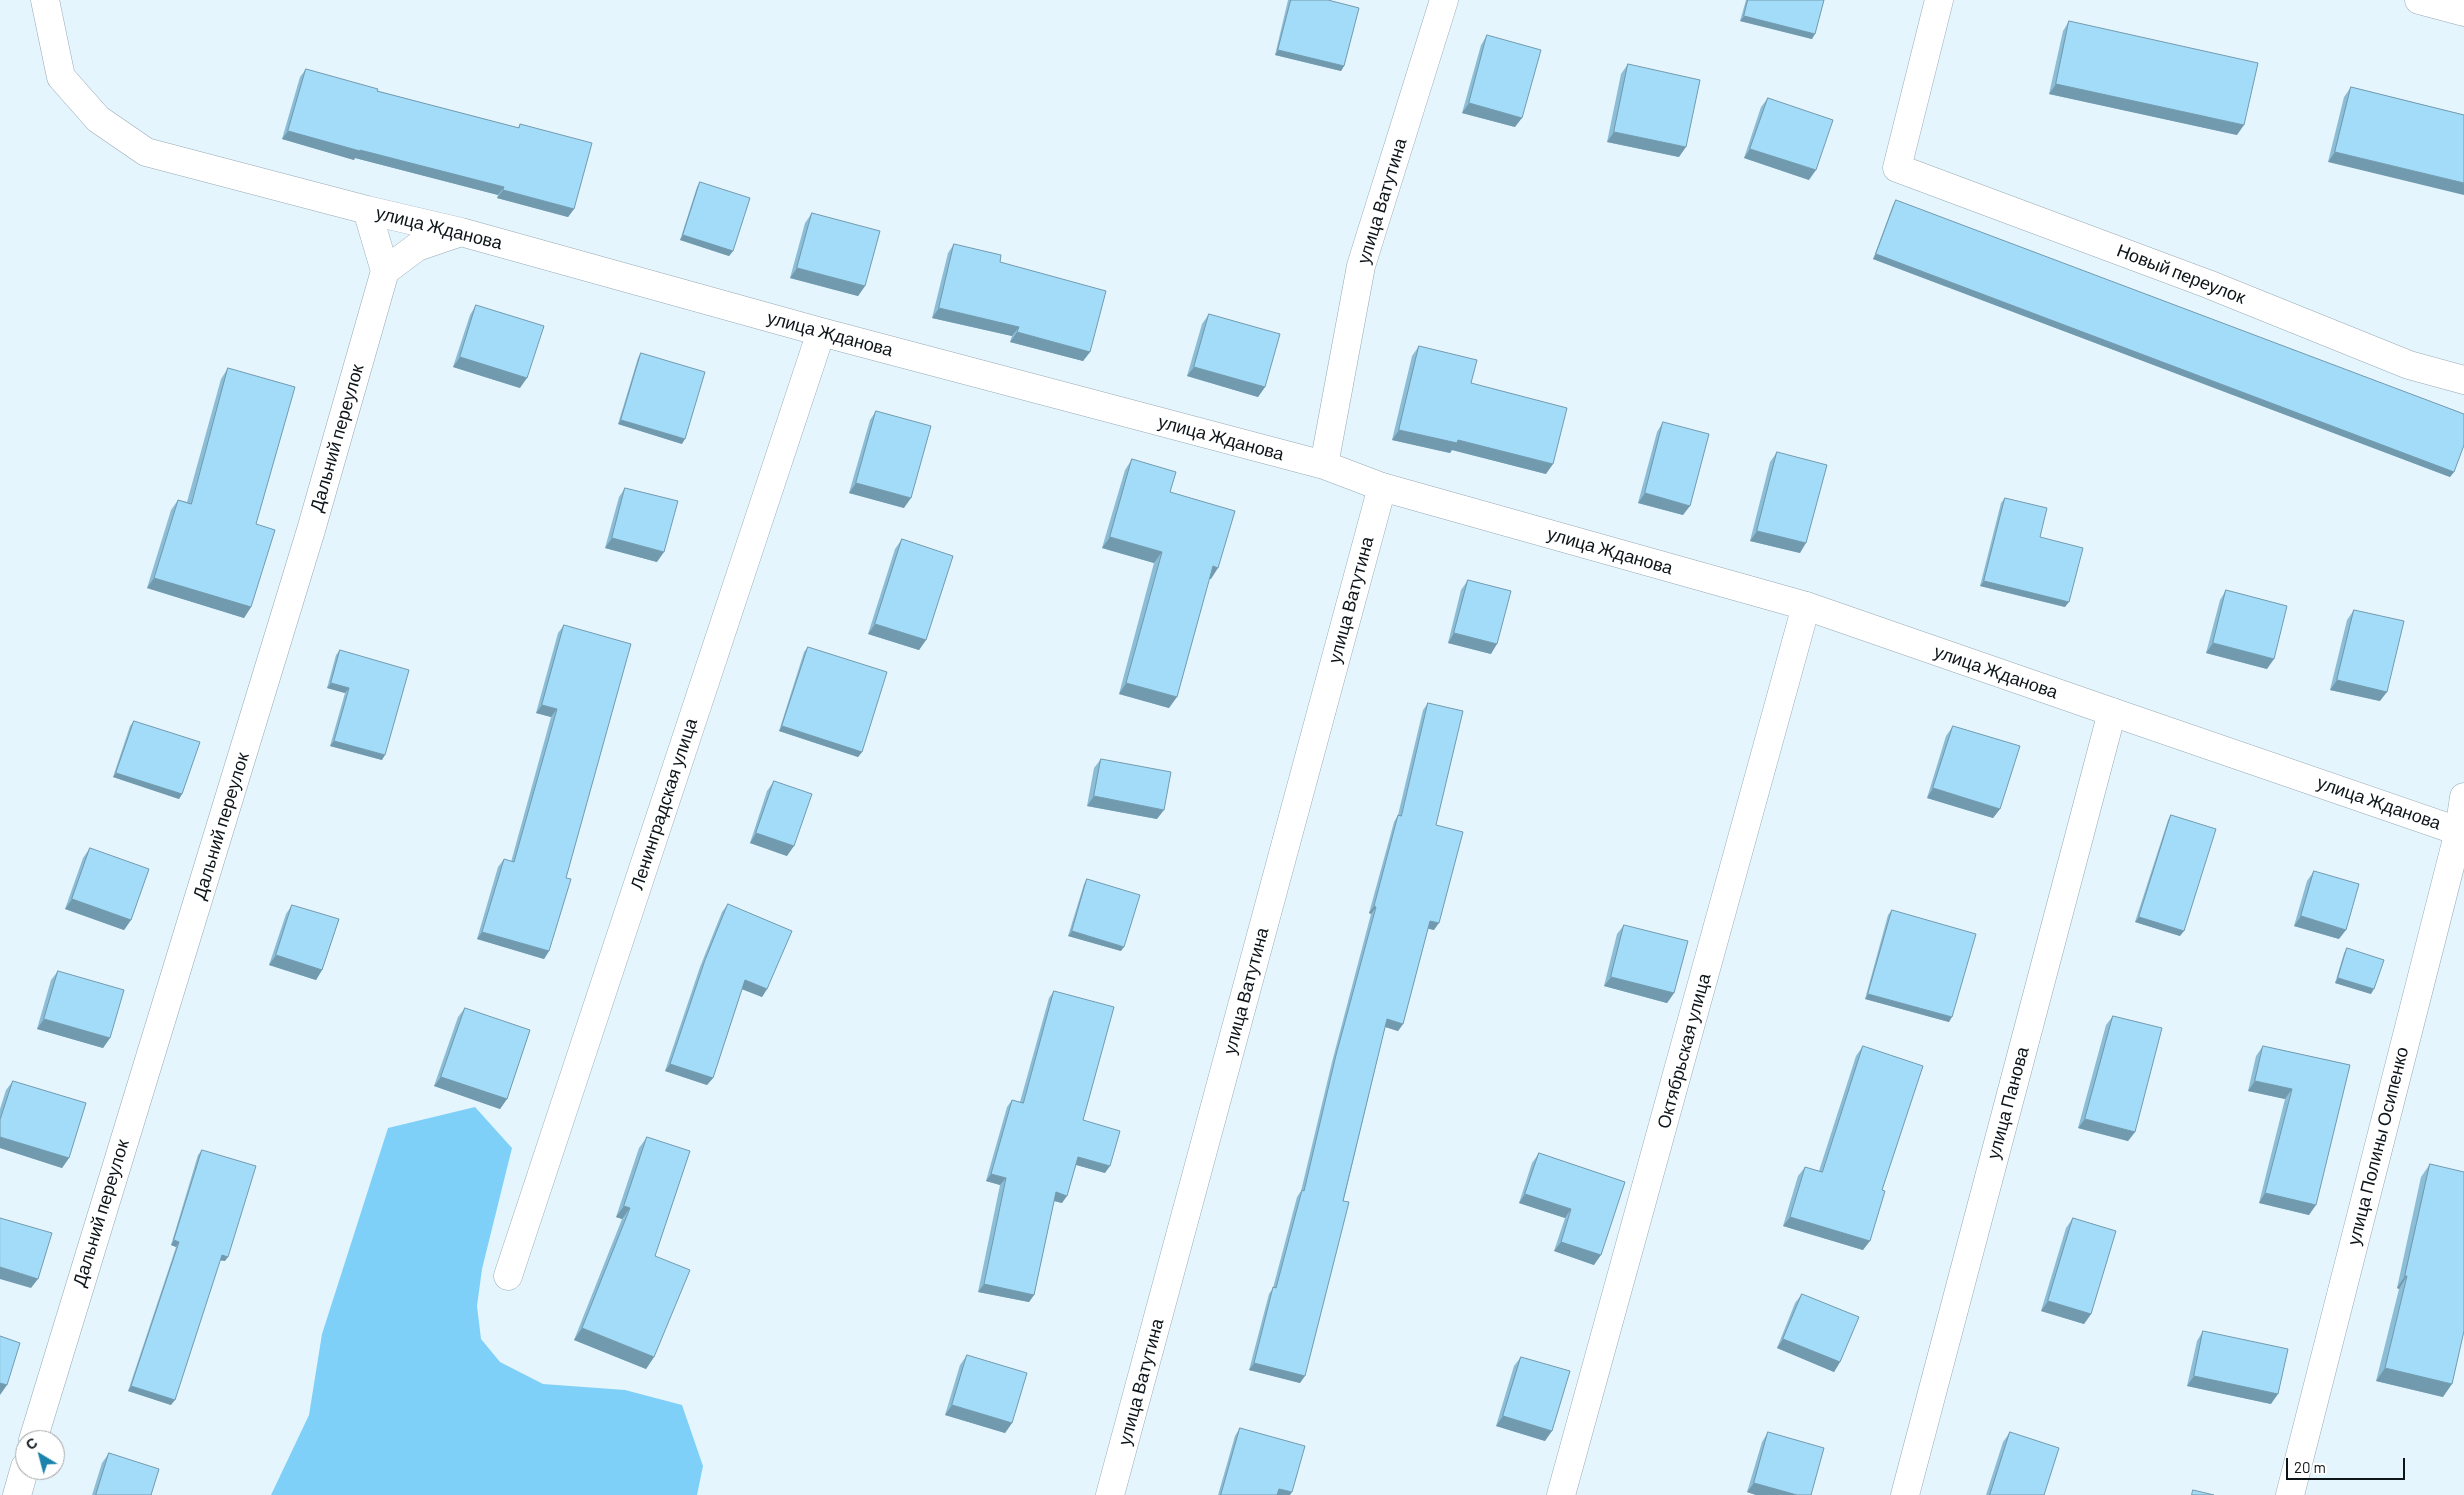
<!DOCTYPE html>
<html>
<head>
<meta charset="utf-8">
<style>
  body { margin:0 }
  #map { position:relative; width:2464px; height:1495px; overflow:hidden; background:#e5f5fe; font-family:Barlow,sans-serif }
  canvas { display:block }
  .north { position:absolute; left:15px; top:1430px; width:50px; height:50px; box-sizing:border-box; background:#fff; border:1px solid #9fa1a3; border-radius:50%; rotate:323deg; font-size:14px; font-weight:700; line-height:20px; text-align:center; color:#0e1519 }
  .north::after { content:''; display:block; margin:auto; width:18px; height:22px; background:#1c83ac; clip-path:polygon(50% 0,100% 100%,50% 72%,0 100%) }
  .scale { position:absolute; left:2286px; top:1458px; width:119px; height:22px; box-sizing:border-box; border:2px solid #0e1519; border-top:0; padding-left:6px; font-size:15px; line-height:18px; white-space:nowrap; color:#0e1519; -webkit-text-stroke:4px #fff; paint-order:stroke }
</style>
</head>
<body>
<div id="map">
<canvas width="2464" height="1495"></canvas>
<div class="north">С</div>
<div class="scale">20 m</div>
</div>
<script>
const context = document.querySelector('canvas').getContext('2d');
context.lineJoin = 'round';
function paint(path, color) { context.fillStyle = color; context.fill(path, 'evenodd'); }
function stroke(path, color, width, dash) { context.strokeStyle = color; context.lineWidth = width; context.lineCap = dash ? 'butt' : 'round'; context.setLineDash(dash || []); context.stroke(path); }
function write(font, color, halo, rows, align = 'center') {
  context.font = font + ' Barlow,sans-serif'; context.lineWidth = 4.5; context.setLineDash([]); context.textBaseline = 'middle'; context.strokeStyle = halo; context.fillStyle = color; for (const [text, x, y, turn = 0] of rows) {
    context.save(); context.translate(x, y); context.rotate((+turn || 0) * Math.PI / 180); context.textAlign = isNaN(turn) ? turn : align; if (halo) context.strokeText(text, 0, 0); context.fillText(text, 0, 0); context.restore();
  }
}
const green = new Path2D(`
  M 475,1107 L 512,1148 L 482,1269 L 477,1306 L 481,1339 L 500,1362 L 543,1384 L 625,1390 L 682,1405 L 703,1466 L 697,1495 L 271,1495 L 309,1415 L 322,1334 L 388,1128 Z`);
const minor = new Path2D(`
  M 45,0 L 61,77 L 98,119 L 146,152 L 367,210 L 461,232 L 821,332 L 1324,465 L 1382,487
  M 1939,0 L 1897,168 L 2208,284 L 2409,365 L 2464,380
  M 2419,0 L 2464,12
  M 385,271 L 417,247 L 461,232
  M 1324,465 L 1361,266 L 1444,0
  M 508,1276 L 821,332
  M 33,1440 L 311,530 L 385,271 L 367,210
  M 17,1495 L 25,1467
  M 1561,1495 L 1806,606
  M 2290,1495 L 2459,831 L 2464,797`);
const tertiary = new Path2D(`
  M 1110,1495 L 1382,487 L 1806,606 L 2112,712`);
const secondary = new Path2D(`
  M 1905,1495 L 2112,712 L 2464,833`);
const wall = new Path2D(`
  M 1288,0 L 1328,0 L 1344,66 L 1341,71 L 1275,55 Z
  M 1746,0 L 1824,0 L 1812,39 L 1740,21 Z
  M 2069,21 L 2237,135 L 2049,94 L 2063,31 Z
  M 1487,35 L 1515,127 L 1462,113 L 1481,45 Z
  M 1628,64 L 1679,157 L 1607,142 L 1621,74 Z
  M 306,69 L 377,91 L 518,128 L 520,124 L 574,209 L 568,217 L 497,198 L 498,195 L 355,158 L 354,160 L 282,139 L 300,77 Z
  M 2351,87 L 2464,115 L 2328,162 L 2344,97 Z
  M 1768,98 L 1809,180 L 1744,158 L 1761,107 Z
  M 700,182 L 733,251 L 729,256 L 680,240 L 697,187 Z
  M 1896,200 L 2454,472 L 2450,477 L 1873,259 L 1893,205 Z
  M 812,213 L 865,286 L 858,296 L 790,278 L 805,223 Z
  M 954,244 L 1000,262 L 1090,352 L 1083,361 L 1010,342 L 1012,336 L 932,318 L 948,253 Z
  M 476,305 L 520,388 L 453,367 L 470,315 Z
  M 1209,314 L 1265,387 L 1258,397 L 1187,376 L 1202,324 Z
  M 1419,346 L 1471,383 L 1546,474 L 1452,450 L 1450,453 L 1392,440 L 1412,356 Z
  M 641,353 L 682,444 L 618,424 L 638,358 Z
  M 228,368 L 256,524 L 251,607 L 244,618 L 147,588 L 171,510 L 178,500 L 187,502 L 221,379 Z
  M 876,411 L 904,508 L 849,493 L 870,420 Z
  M 1663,422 L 1683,515 L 1638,503 L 1657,432 Z
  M 1777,452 L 1800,553 L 1750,541 L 1770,462 Z
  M 1132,459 L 1170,492 L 1211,579 L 1209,579 L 1169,708 L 1119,694 L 1154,563 L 1102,548 L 1125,470 Z
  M 625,488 L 657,562 L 605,548 L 619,497 Z
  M 2005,498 L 2040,537 L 2065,607 L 1980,586 L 2001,503 Z
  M 902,539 L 926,640 L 919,650 L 868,634 L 895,549 Z
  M 1468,580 L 1491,654 L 1448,643 L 1461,590 Z
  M 2226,590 L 2267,669 L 2206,653 L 2220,600 Z
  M 2354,610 L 2380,701 L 2330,690 L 2347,620 Z
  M 564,625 L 566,878 L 549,951 L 544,959 L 477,939 L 498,867 L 504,859 L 511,862 L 551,717 L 536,713 L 558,633 Z
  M 808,647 L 862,752 L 858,757 L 779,731 L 804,652 Z
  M 340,650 L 382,760 L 330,746 L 345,693 L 327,688 L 336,655 Z
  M 1428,703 L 1436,825 L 1434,930 L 1428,928 L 1403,1024 L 1398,1031 L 1385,1027 L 1300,1383 L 1249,1370 L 1269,1294 L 1273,1288 L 1297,1197 L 1301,1191 L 1332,1062 L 1371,914 L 1369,913 L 1394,822 L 1398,815 L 1423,710 Z
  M 134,721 L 182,794 L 179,799 L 113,777 L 130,726 Z
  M 1953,726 L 2000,809 L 1993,818 L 1927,798 L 1946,736 Z
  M 1101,759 L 1157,819 L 1087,806 L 1094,768 Z
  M 774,781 L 787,856 L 750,843 L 767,791 Z
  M 2171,815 L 2180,936 L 2135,922 L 2168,820 Z
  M 90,848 L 131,920 L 124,930 L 65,909 L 83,858 Z
  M 2314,871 L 2339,939 L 2294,926 L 2307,881 Z
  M 1087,879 L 1121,951 L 1068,936 L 1084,884 Z
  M 728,904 L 767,989 L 762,997 L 742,989 L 713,1078 L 707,1085 L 665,1071 L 700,967 L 722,912 Z
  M 292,905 L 322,970 L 316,980 L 269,965 L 286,914 Z
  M 1892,910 L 1949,1022 L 1865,999 L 1888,915 Z
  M 1624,925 L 1674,993 L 1667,1003 L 1604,986 L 1617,934 Z
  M 2347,948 L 2371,994 L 2335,983 L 2344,953 Z
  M 58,971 L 110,1038 L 103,1048 L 37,1029 L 51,980 Z
  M 1054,991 L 1083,1120 L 1105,1173 L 1076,1165 L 1062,1203 L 1054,1201 L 1034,1295 L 1029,1302 L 978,1292 L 1000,1185 L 986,1181 L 1007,1107 L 1012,1100 L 1020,1102 L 1049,998 Z
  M 465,1008 L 507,1099 L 500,1109 L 434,1086 L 458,1017 Z
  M 2113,1016 L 2135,1132 L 2128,1141 L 2078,1128 L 2106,1025 Z
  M 1863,1046 L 1882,1190 L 1863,1250 L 1783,1226 L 1798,1176 L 1805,1167 L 1819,1171 L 1856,1056 Z
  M 2263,1046 L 2350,1065 L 2309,1215 L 2259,1203 L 2285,1099 L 2248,1091 L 2256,1056 Z
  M 13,1081 L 69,1158 L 62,1168 L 0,1148 L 0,1109 L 6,1090 Z
  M 647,1137 L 655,1256 L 654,1357 L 646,1369 L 574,1340 L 622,1219 L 616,1217 L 639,1148 Z
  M 202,1150 L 225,1261 L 220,1260 L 171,1405 L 128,1391 L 176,1247 L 171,1245 L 198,1155 Z
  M 1539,1153 L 1625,1182 L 1594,1265 L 1554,1251 L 1565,1218 L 1519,1203 L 1532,1163 Z
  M 2430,1164 L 2443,1397 L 2376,1381 L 2399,1289 L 2397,1288 L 2421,1177 Z
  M 2073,1218 L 2091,1314 L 2084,1324 L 2041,1311 L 2066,1228 Z
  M 1802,1294 L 1840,1362 L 1834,1372 L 1777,1348 L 1795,1303 Z
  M 2203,1331 L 2271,1404 L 2187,1386 L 2197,1341 Z
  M 967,1355 L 1012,1423 L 1005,1433 L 945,1415 L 960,1365 Z
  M 1521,1357 L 1545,1441 L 1496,1426 L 1514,1366 Z
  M 1240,1428 L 1290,1495 L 1218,1495 L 1235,1436 Z
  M 1768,1432 L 1811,1495 L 1756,1495 L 1747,1492 L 1762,1442 Z
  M 2010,1432 L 2044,1495 L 1986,1495 L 2003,1442 Z
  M 109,1453 L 151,1495 L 92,1495 L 102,1463 Z`);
const shadedWall = new Path2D(`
  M 1744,16 L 1815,34 L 1812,39 L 1740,21 Z
  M 1278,50 L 1344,66 L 1341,71 L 1275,55 Z
  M 2056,84 L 2244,125 L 2237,135 L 2049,94 Z
  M 1469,103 L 1522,118 L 1515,127 L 1462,113 Z
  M 288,131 L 504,187 L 498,195 L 355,158 L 354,160 L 282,139 Z
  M 1614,132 L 1686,147 L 1679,157 L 1607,142 Z
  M 1750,149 L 1816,170 L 1809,180 L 1744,158 Z
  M 2335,152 L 2464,183 L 2464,195 L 2328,162 Z
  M 503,190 L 574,209 L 568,217 L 497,198 Z
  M 683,235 L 733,251 L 729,256 L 680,240 Z
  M 1876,254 L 2454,472 L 2450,477 L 1873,259 Z
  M 797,268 L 865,286 L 858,296 L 790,278 Z
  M 939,308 L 1019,327 L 1012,336 L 932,318 Z
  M 1017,332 L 1090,352 L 1083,361 L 1010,342 Z
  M 460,357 L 527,378 L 520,388 L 453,367 Z
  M 1194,367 L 1265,387 L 1258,397 L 1187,376 Z
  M 621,420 L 685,439 L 682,444 L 618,424 Z
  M 1399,430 L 1458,440 L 1553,464 L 1546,474 L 1452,450 L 1450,453 L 1392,440 Z
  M 856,483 L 911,498 L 904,508 L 849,493 Z
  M 1645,493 L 1690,506 L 1683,515 L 1638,503 Z
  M 1757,531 L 1806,543 L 1800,553 L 1750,541 Z
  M 1110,537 L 1162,552 L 1154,563 L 1102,548 Z
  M 612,538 L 664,552 L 657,562 L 605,548 Z
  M 1213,566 L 1218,568 L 1211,579 L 1205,577 Z
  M 154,578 L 251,607 L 244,618 L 147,588 Z
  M 1984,581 L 2069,602 L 2065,607 L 1980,586 Z
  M 875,624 L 926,640 L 919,650 L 868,634 Z
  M 1454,633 L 1497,644 L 1491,654 L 1448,643 Z
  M 2213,643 L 2274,659 L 2267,669 L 2206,653 Z
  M 2337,680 L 2387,692 L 2380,701 L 2330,690 Z
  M 331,683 L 349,688 L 345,693 L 327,688 Z
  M 1126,683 L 1177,697 L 1169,708 L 1119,694 Z
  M 542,705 L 557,709 L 551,717 L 536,713 Z
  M 782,726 L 862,752 L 858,757 L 779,731 Z
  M 334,741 L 385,755 L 382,760 L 330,746 Z
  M 116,773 L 182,794 L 179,799 L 113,777 Z
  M 1933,788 L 2000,809 L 1993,818 L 1927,798 Z
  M 1094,796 L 1164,810 L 1157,819 L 1087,806 Z
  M 756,833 L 794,846 L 787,856 L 750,843 Z
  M 72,899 L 131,920 L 124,930 L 65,909 Z
  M 1374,906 L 1376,907 L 1371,914 L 1369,913 Z
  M 2301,916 L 2346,930 L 2339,939 L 2294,926 Z
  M 2139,917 L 2184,931 L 2180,936 L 2135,922 Z
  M 1430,921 L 1439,923 L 1434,930 L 1425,928 Z
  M 1072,931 L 1124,947 L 1121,951 L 1068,936 Z
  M 482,932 L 549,951 L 544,959 L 477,939 Z
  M 276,955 L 322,970 L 316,980 L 269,965 Z
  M 1611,977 L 1674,993 L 1667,1003 L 1604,986 Z
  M 2338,978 L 2374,989 L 2371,994 L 2335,983 Z
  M 745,980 L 767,989 L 762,997 L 739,988 Z
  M 1868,994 L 1952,1017 L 1949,1022 L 1865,999 Z
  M 44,1019 L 110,1038 L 103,1048 L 37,1029 Z
  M 1387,1019 L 1403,1024 L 1398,1031 L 1382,1026 Z
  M 670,1064 L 713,1078 L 707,1085 L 665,1071 Z
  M 441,1077 L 507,1099 L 500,1109 L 434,1086 Z
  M 2255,1081 L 2292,1089 L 2285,1099 L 2248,1091 Z
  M 2085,1119 L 2135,1132 L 2128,1141 L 2078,1128 Z
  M 0,1137 L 69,1158 L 62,1168 L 0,1148 Z
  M 1078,1157 L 1110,1166 L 1105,1173 L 1073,1164 Z
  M 991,1174 L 1006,1178 L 1000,1185 L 986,1181 Z
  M 1056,1192 L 1067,1196 L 1062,1203 L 1050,1200 Z
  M 2265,1193 L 2316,1205 L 2309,1215 L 2259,1203 Z
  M 1525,1194 L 1571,1209 L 1565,1218 L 1519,1203 Z
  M 624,1206 L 630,1208 L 622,1219 L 616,1217 Z
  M 1790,1217 L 1870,1241 L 1863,1250 L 1783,1226 Z
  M 174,1240 L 179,1242 L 176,1247 L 171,1245 Z
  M 1561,1242 L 1601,1255 L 1594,1265 L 1554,1251 Z
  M 222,1255 L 228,1257 L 225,1261 L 218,1260 Z
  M 0,1267 L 38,1279 L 31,1288 L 0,1279 Z
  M 2405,1276 L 2407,1276 L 2399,1289 L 2397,1288 Z
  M 984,1284 L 1034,1295 L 1029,1302 L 978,1292 Z
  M 2048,1301 L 2091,1314 L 2084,1324 L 2041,1311 Z
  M 582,1328 L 654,1357 L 646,1369 L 574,1340 Z
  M 1783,1339 L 1840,1362 L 1834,1372 L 1777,1348 Z
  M 1254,1363 L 1305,1376 L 1300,1383 L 1249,1370 Z
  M 2385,1368 L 2452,1384 L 2443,1397 L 2376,1381 Z
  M 2194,1376 L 2278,1394 L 2271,1404 L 2187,1386 Z
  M 0,1383 L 7,1385 L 0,1395 Z
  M 131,1386 L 175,1400 L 171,1405 L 128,1391 Z
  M 952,1405 L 1012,1423 L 1005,1433 L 945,1415 Z
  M 1503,1416 L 1552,1431 L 1545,1441 L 1496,1426 Z
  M 1754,1483 L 1797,1495 L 1756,1495 L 1747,1492 Z
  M 1279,1489 L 1292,1492 L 1290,1495 L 1275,1495 Z`);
const building = new Path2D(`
  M 1291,0 L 1328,0 L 1359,8 L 1344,66 L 1278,50 Z
  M 1748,0 L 1824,0 L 1815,34 L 1744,16 Z
  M 2069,21 L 2258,63 L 2244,125 L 2056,84 Z
  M 1487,35 L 1541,50 L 1522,118 L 1469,103 Z
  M 1628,64 L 1700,80 L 1686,147 L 1614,132 Z
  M 306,69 L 378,89 L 377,91 L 519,128 L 520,124 L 592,143 L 574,209 L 503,190 L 504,187 L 360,150 L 360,151 L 288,131 Z
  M 2351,87 L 2464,115 L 2464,183 L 2335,152 Z
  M 1768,98 L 1833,120 L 1816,170 L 1750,149 Z
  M 700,182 L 750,198 L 733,251 L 683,235 Z
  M 1896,200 L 2464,414 L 2464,445 L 2454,472 L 1876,254 Z
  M 812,213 L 880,231 L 865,286 L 797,268 Z
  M 954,244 L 1001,255 L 1000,262 L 1106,291 L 1090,352 L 1017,332 L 1019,327 L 939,308 Z
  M 476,305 L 544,326 L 527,378 L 460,357 Z
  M 1209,314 L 1280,334 L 1265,387 L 1194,367 Z
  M 1419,346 L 1477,360 L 1471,383 L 1567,408 L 1553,464 L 1458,440 L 1457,443 L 1399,430 Z
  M 641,353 L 705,372 L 685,439 L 621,420 Z
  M 228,368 L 295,387 L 256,524 L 275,530 L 251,607 L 154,578 L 178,500 L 191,504 Z
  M 876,411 L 931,426 L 911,498 L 856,483 Z
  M 1663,422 L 1709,434 L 1690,506 L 1645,493 Z
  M 1777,452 L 1827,465 L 1806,543 L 1757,531 Z
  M 1132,459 L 1176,472 L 1170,492 L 1235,511 L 1218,568 L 1213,566 L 1177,697 L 1126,683 L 1162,552 L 1110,537 Z
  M 625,488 L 678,501 L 664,552 L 612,538 Z
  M 2005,498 L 2047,508 L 2040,537 L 2083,548 L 2069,602 L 1984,581 Z
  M 902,539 L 953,556 L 926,640 L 875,624 Z
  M 1468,580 L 1511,591 L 1497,644 L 1454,633 Z
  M 2226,590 L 2287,606 L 2274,659 L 2213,643 Z
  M 2354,610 L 2404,621 L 2387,692 L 2337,680 Z
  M 564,625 L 631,644 L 566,878 L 571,879 L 549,951 L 482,932 L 504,859 L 514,862 L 557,709 L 542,705 Z
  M 808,647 L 887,672 L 862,752 L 782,726 Z
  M 340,650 L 409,670 L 385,755 L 334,741 L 349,688 L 331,683 Z
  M 1428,703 L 1463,711 L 1436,825 L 1463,832 L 1439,923 L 1430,921 L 1403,1024 L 1387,1019 L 1343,1201 L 1349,1202 L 1305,1376 L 1254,1363 L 1273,1287 L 1276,1288 L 1302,1190 L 1304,1191 L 1336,1055 L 1376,907 L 1374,906 L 1398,815 L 1401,816 Z
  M 134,721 L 200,742 L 182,794 L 116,773 Z
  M 1953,726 L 2020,746 L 2000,809 L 1933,788 Z
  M 1101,759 L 1171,772 L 1164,810 L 1094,796 Z
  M 774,781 L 812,794 L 794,846 L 756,833 Z
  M 2171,815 L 2216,829 L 2184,931 L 2139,917 Z
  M 90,848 L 149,869 L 131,920 L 72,899 Z
  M 2314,871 L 2359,884 L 2346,930 L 2301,916 Z
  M 1087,879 L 1140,895 L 1124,947 L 1072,931 Z
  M 728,904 L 792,931 L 767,989 L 745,980 L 713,1078 L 670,1064 L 705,960 Z
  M 292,905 L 339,919 L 322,970 L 276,955 Z
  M 1892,910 L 1976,934 L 1952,1017 L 1868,994 Z
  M 1624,925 L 1688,941 L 1674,993 L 1611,977 Z
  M 2347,948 L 2384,960 L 2374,989 L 2338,978 Z
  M 58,971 L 124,990 L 110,1038 L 44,1019 Z
  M 1054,991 L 1114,1007 L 1083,1120 L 1120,1131 L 1110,1166 L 1078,1157 L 1067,1196 L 1056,1192 L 1034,1295 L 984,1284 L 1006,1178 L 991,1174 L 1012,1100 L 1023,1103 Z
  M 465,1008 L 530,1030 L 507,1099 L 441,1077 Z
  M 2113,1016 L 2162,1028 L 2135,1132 L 2085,1119 Z
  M 1863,1046 L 1923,1066 L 1882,1190 L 1885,1191 L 1870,1241 L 1790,1217 L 1805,1167 L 1822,1172 Z
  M 2263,1046 L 2350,1065 L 2316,1205 L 2265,1193 L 2292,1089 L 2255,1081 Z
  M 13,1081 L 86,1103 L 69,1158 L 0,1137 L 0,1120 Z
  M 647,1137 L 690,1151 L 655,1256 L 690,1270 L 654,1357 L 582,1328 L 630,1208 L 624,1206 Z
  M 202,1150 L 256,1166 L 228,1257 L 222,1255 L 175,1400 L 131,1386 L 179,1242 L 174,1240 Z
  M 1539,1153 L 1625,1182 L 1601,1255 L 1561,1242 L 1571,1209 L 1525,1194 Z
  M 2430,1164 L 2464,1172 L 2464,1331 L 2452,1384 L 2385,1368 L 2407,1276 L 2405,1276 Z
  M 0,1218 L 52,1233 L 38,1279 L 0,1267 Z
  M 2073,1218 L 2116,1231 L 2091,1314 L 2048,1301 Z
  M 1802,1294 L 1859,1317 L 1840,1362 L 1783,1339 Z
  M 2203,1331 L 2288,1349 L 2278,1394 L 2194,1376 Z
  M 0,1336 L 20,1343 L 7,1385 L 0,1383 Z
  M 967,1355 L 1027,1373 L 1012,1423 L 952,1405 Z
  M 1521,1357 L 1570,1371 L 1552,1431 L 1503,1416 Z
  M 1240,1428 L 1305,1446 L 1292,1492 L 1279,1489 L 1277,1495 L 1221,1495 Z
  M 1768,1432 L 1824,1448 L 1811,1495 L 1797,1495 L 1754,1483 Z
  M 2010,1432 L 2059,1448 L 2044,1495 L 1990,1495 Z
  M 109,1453 L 159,1469 L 151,1495 L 96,1495 Z
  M 2193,1490 L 2214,1495 L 2192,1495 Z`);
const streetNames = [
  ["улица Ватутина",1382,201,-73],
  ["улица Жданова",439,228,14],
  ["Новый переулок",2181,274,21],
  ["улица Жданова",830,334,15],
  ["Дальний переулок",337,438,-74],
  ["улица Жданова",1221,438,15],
  ["улица Жданова",1610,551,16],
  ["улица Ватутина",1351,600,-75],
  ["улица Жданова",1996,672,19],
  ["улица Жданова",2379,803,19],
  ["Ленинградская улица",664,804,-72],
  ["Дальний переулок",221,826,-73],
  ["улица Ватутина",1246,991,-75],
  ["Октябрьская улица",1684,1051,-75],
  ["улица Панова",2008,1103,-75],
  ["улица Полины Осипенко",2378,1146,-76],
  ["Дальний переулок",101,1213,-73],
  ["улица Ватутина",1141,1382,-75]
];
paint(green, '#7fd0f8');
stroke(minor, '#97aab5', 29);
stroke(tertiary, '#97aab5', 29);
stroke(secondary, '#97aab5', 29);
stroke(minor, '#fff', 28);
stroke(tertiary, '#fff', 28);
stroke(secondary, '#fff', 28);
paint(wall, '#8cbdd6');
paint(shadedWall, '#729aae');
paint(building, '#a3dcf9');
stroke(building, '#729aae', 1);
write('18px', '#0e1519', '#fff', streetNames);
</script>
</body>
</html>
